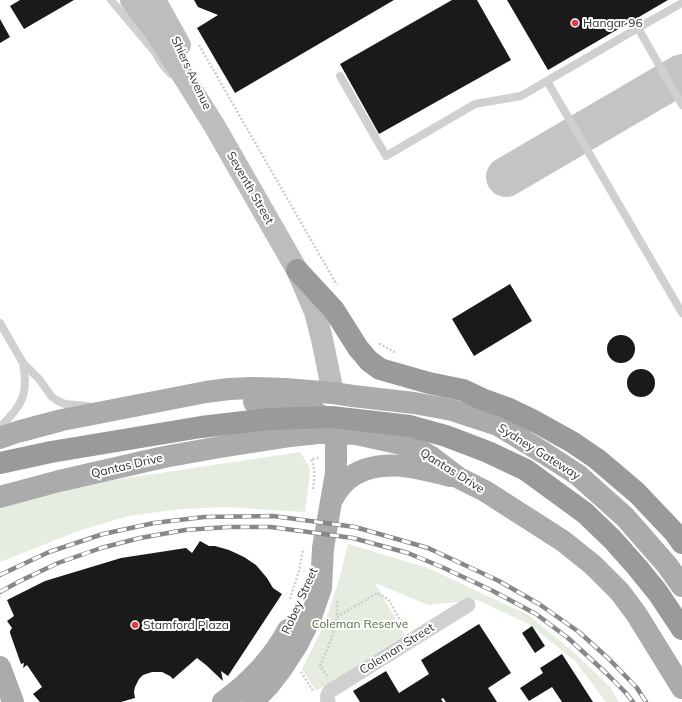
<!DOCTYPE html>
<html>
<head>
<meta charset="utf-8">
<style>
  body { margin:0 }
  canvas { display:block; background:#fff }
</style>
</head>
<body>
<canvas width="682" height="702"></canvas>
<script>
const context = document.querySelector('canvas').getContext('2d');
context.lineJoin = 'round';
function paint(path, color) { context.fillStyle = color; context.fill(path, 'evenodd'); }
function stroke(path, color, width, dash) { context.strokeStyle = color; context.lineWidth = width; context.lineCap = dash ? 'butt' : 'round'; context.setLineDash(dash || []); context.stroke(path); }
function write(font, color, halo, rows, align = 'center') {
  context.font = font + ' Mulish,sans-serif'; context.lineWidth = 4; context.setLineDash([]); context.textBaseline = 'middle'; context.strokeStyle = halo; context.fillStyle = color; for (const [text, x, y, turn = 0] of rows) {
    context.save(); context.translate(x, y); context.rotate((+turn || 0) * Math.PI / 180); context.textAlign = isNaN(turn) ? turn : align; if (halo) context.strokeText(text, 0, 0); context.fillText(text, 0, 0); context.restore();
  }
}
const green = new Path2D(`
  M 300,452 L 309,466 L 310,474 L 305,512 L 227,507 L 181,509 L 128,516 L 78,531 L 0,562 L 0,506 L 94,483 Z
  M 348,544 L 428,568 L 530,616 L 578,656 L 610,687 L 619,702 L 606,702 L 576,662 L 529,624 L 477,600 L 428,605 L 375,583 L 405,635 L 316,691 L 302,669 L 324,625 L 340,577 Z`);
const taxiway = new Path2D(`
  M 506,177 L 682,74`);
const building = new Path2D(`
  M 20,0 L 74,0 L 24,29 L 10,6 Z
  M 194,0 L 394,0 L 235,93 L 197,28 L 218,15 L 198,7 Z
  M 452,0 L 477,0 L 511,60 L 379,134 L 340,64 Z
  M 507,0 L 668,0 L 548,70 Z
  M 0,19 L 10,37 L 0,43 Z
  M 510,284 L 532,321 L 474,356 L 452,319 Z
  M607 349a14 14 0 1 1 28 0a14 14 0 1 1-28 0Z
  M627 383a14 14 0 1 1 28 0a14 14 0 1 1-28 0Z
  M 200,541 L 209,546 L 215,546 L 229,550 L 244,557 L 256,565 L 267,578 L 273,588 L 282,594 L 228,676 L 221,671 L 223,681 L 206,665 L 197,658 L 173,679 L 170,676 L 162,672 L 152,672 L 143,675 L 139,679 L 135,687 L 134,692 L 135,698 L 121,702 L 40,702 L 33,694 L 42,687 L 27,665 L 23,668 L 24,663 L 21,664 L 10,633 L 10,631 L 12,628 L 7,621 L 14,616 L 7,600 L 45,581 L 121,558 L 186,548 L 192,553 Z
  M 479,624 L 511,673 L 488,688 L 497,702 L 446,702 L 443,698 L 441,699 L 443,702 L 360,702 L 353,691 L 386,671 L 399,693 L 429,674 L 421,660 Z
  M 532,626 L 545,646 L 535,653 L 522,633 Z
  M 562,654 L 593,702 L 562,702 L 552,687 L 529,701 L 520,688 L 543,673 L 540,668 Z`);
const path = new Path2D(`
  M 199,45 L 337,285
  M 380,345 L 380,344 L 396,353
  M 313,489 C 314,479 316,469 311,459 L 319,458
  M 290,599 L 299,571 L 303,549
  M 337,601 L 337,617 L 377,593 L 388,599 L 404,627
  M 301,672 L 313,691
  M 327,676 L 320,666 L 332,638 L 337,617`);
const lane = new Path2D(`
  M 111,0 L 154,51 L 162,64 L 171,74
  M 638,28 L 682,105
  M 340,76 L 386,156 L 475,104 L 521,96 L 638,28 L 682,3
  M 547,81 L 682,313
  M 0,323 L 23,363 L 39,379 L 52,397 L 58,401 L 65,404 L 87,406
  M 0,427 C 22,406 29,394 23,363`);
const street = new Path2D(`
  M 328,702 C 327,697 327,695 330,691 L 468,605`);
const secondary = new Path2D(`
  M 131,0 L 154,30 L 214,125 L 297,270 L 315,312 L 322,339 L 333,393
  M 155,0 L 180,45`);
const primary = new Path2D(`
  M 254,402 C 279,403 310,402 328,422
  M 0,438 L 17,432 L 62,420 L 206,392 L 229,389 L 254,388 L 286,389 L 333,393 L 353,396 L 414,403 L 452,410 L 498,425 L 544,453 L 578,475 L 625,517 L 667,565 L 682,586
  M 0,497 L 59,481 L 164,457 L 220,447 L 291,436 L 318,433 L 336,433 L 356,434 L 388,441 L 414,447 L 430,456 L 459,478 L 485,491 L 563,541 L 593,565 L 620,592 L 637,615 L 682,688
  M 332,500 C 347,468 378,462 411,467 C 424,469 438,473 450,476
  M 0,667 L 13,702
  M 223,702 C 249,683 273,658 288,630
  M 253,702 L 269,685 L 282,668 L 297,645 L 311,617 L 321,588 L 323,548 L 336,473 L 336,433 L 335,418`);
const highway = new Path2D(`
  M 297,270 L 334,310 L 358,348 L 369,361 L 380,369 L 429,383 L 463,390 L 482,399 L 507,408 L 536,422 L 572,442 L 597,459 L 637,493 L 675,533 L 682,543
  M 0,463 L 51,452 L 201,427 L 269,419 L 331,417 L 410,426 L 446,436 L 488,452 L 526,470 L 585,513 L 612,539 L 637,567 L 658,593 L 682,629`);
const rail = new Path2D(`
  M 0,575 L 49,552 L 103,534 L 154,523 L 204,517 L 273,516 L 355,527 L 428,548 L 499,581 L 539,604 L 579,632 L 609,659 L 637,688 L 646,702
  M 0,592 L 20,581 L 58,563 L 101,548 L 140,538 L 185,530 L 228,527 L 271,527 L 353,538 L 408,553 L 444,568 L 493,591 L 536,614 L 568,638 L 606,673 L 626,693 L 633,702`);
const markers = [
  [575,23,4,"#e63946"],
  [135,625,4,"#e63946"]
];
const poiNames = [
  ["Hangar 96",583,23],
  ["Stamford Plaza",143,625]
];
const streetNames = [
  ["Shiers Avenue",191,73,65],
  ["Seventh Street",250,188,60],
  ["Sydney Gateway",539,452,32],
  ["Qantas Drive",127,466,-13],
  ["Qantas Drive",452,471,32],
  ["Robey Street",300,601,-66],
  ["Coleman Street",397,649,-32]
];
const parkNames = [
  ["Coleman Reserve",360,624]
];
paint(green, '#e6ecdf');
stroke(taxiway, '#c4c4c4', 40);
paint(building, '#1a1a1a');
stroke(path, '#cdcdcd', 2.5, [2, 2]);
stroke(lane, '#d0d0d0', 8);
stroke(street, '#d0d0d0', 15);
stroke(secondary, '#bdbdbd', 22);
stroke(primary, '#ababab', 22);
stroke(highway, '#9a9a9a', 22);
stroke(rail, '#888', 4.5);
stroke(rail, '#fff', 3, [9]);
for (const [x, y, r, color] of markers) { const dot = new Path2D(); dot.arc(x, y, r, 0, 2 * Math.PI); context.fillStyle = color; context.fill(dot); stroke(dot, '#fff', 1.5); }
write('12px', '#333', '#fff', poiNames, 'left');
write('12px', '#333', '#fff', streetNames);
write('12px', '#56703f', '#fff', parkNames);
</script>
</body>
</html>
